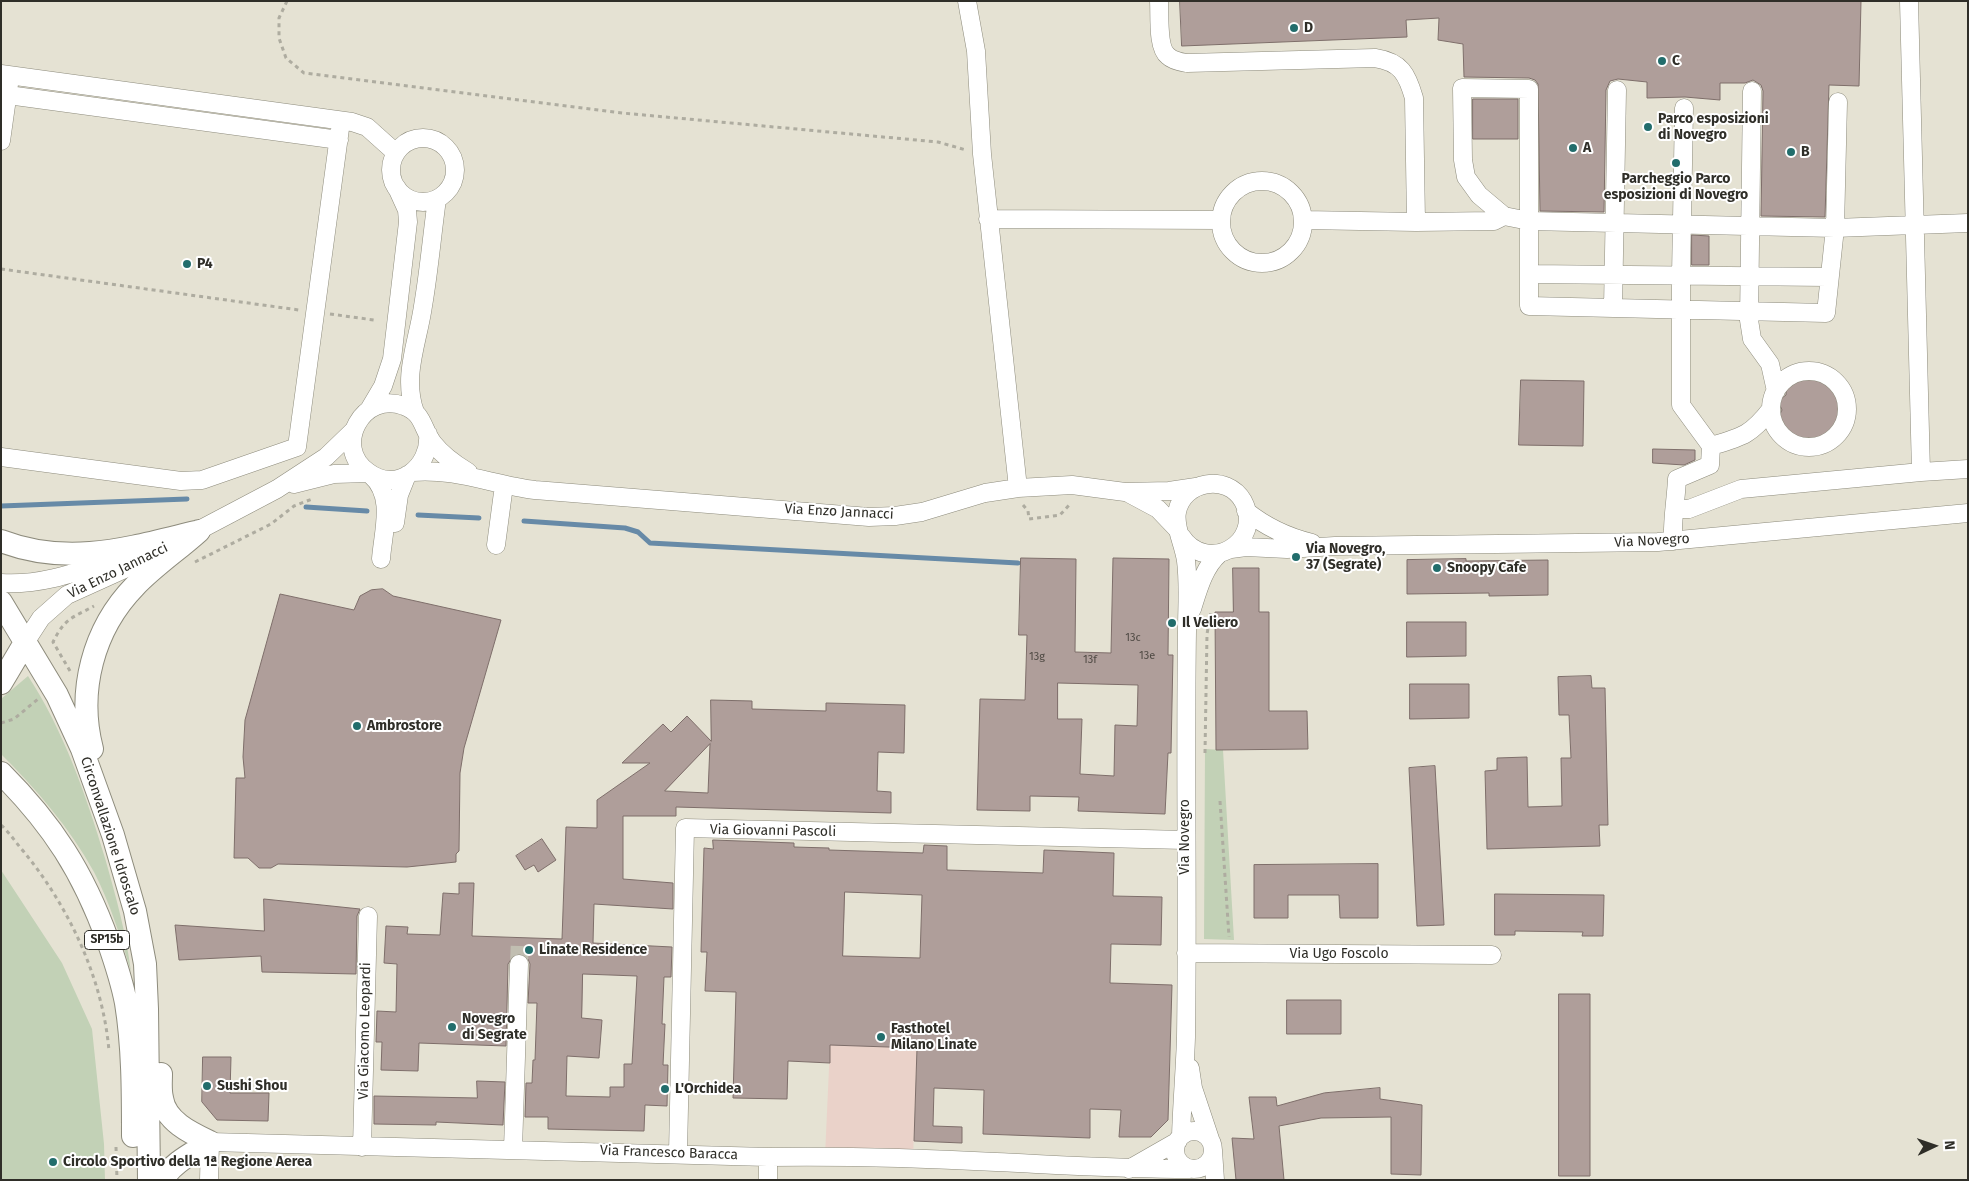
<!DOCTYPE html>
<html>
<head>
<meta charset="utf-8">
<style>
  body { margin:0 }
  #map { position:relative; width:1969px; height:1181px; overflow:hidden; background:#e5e2d3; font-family:"Fira Sans",sans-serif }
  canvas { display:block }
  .frame { position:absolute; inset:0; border:2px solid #2f2e28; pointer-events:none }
  .north { position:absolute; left:1909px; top:1121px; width:50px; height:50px; -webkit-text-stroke:4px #fff; paint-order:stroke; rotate:87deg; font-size:14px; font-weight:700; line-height:20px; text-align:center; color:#2f2e28 }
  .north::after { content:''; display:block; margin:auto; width:18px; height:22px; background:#2f2e28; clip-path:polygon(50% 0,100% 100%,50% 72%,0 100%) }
</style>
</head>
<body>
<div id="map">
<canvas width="1969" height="1181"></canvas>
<div class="frame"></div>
<div class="north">N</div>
</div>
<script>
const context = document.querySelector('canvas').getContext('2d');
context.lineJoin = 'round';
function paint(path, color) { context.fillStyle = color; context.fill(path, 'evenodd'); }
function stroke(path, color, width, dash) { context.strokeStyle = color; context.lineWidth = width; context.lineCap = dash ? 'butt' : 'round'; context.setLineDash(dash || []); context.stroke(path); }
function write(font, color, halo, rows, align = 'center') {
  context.font = font + ' "Fira Sans",sans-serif'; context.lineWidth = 4; context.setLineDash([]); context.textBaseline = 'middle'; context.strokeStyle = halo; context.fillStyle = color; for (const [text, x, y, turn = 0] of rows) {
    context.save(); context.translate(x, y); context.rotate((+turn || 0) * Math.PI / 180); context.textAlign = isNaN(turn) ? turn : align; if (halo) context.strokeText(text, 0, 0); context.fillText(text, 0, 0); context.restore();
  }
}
const commercial = new Path2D(`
  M 821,955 L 920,958 L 913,1159 L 825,1156 L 830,1046 Z`);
const green = new Path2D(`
  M 28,676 C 64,731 86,795 105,858 C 116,897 126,932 131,972 C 121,938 110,903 94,872 C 70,828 36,789 1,754 L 1,699 Z
  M 1205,749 L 1223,750 L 1234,940 L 1204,939 Z
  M 1,870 L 62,963 L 92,1029 L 104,1144 L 105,1180 L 1,1180 Z`);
const stream = new Path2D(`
  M 1,506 L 187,499
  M 306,507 L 367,511
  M 418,515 L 479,518
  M 524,521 L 625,528 L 638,532 L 650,543 L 1018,563`);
const building = new Path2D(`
  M 1180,1 L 1861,1 L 1859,86 L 1829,85 L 1825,217 L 1761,216 L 1763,91 L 1761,85 L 1753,80 L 1745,83 L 1720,83 L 1720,100 L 1685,97 L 1647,98 L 1647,82 L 1618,79 L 1610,81 L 1606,90 L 1604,212 L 1540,211 L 1538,84 L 1535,80 L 1529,78 L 1464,77 L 1463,44 L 1438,40 L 1439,18 L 1406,20 L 1407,37 L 1182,46 Z
  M 1473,99 L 1518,99 L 1518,139 L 1473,139 Z
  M 1692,235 L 1709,236 L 1709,265 L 1692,265 Z
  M 1807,375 L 1818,376 L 1828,380 L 1836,387 L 1842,396 L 1844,407 L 1843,419 L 1837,429 L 1829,437 L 1818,442 L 1807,443 L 1795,440 L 1786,433 L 1778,418 L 1782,410 L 1778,401 L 1786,395 L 1786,385 L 1797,377 Z
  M 1521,380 L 1584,381 L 1583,446 L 1519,445 Z
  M 1653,449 L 1695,450 L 1695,460 L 1684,465 L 1653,463 Z
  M 1021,558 L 1076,559 L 1075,652 L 1111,653 L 1113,558 L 1169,559 L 1168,655 L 1173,655 L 1171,753 L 1168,753 L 1165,814 L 1078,811 L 1079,797 L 1030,796 L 1030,811 L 977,810 L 980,699 L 1025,700 L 1027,635 L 1019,635 ZM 1058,683 L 1138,685 L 1137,726 L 1115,725 L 1114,776 L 1080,774 L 1082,719 L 1058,719 Z
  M 1466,559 L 1466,561 L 1548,560 L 1548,595 L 1489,596 L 1489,593 L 1407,594 L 1407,560 Z
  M 1233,568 L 1259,568 L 1259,612 L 1269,612 L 1269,711 L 1307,711 L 1308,749 L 1216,750 L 1215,612 L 1233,612 Z
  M 383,589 L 393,596 L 501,620 L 464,748 L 460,773 L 459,851 L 456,854 L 456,862 L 407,867 L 278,864 L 271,868 L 259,868 L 248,858 L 234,858 L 236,778 L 245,778 L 243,757 L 245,720 L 280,594 L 354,610 L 360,596 L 371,590 Z
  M 1407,622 L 1466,622 L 1466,656 L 1407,657 Z
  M 1591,676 L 1592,688 L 1605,688 L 1608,825 L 1599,825 L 1600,846 L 1487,849 L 1485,771 L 1497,770 L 1497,758 L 1527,757 L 1528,807 L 1562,806 L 1561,758 L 1571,758 L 1569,715 L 1559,715 L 1558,677 Z
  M 1410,684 L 1469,684 L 1469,718 L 1410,719 Z
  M 711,700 L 752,701 L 752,709 L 826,711 L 826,703 L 905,705 L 904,753 L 878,752 L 877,791 L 891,792 L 891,813 L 676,807 L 676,816 L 623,816 L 623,879 L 673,883 L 673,909 L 594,904 L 593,943 L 672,947 L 671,977 L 664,977 L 662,1024 L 665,1024 L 663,1065 L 668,1065 L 667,1106 L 645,1105 L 644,1131 L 548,1129 L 548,1117 L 525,1117 L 526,1083 L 532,1083 L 533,1060 L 535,1060 L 537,1003 L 528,1003 L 530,964 L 528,959 L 520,953 L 514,955 L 508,964 L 506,1046 L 419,1043 L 418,1071 L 381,1070 L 382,1042 L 376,1042 L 377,1011 L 396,1012 L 397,964 L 384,963 L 386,926 L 408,927 L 407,934 L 440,935 L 443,893 L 459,894 L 459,883 L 474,883 L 472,936 L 562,939 L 566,827 L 597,828 L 597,800 L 650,763 L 622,763 L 663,724 L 671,732 L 687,716 L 711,741 ZM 710,744 L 708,793 L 665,791 ZM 583,974 L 637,976 L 632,1064 L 624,1064 L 624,1087 L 610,1087 L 610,1097 L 566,1096 L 567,1056 L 599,1058 L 602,1020 L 582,1018 Z
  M 1435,766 L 1444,925 L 1417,926 L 1409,768 Z
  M 542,839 L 556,860 L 538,872 L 534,865 L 525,870 L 516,856 Z
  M 713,840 L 794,843 L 794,847 L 829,848 L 829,850 L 923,853 L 924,845 L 947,846 L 947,870 L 1043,873 L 1044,850 L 1114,853 L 1113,896 L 1162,897 L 1161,945 L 1111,944 L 1110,983 L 1172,985 L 1168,1120 L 1151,1137 L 1119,1137 L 1121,1110 L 1090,1109 L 1090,1138 L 983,1134 L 984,1090 L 934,1088 L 933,1126 L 962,1127 L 962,1143 L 914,1141 L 917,1048 L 830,1045 L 830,1063 L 788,1061 L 787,1099 L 733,1098 L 736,992 L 705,991 L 707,952 L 701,952 L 704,848 L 713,849 ZM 845,892 L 922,895 L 920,958 L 843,956 Z
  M 1378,864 L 1378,918 L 1340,918 L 1339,895 L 1288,895 L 1288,918 L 1254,918 L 1254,865 Z
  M 1495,894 L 1604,895 L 1603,936 L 1582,936 L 1583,932 L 1515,931 L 1515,935 L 1495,935 Z
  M 264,899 L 360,909 L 357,916 L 356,974 L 262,972 L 261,956 L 179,960 L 175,925 L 264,931 Z
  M 1559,994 L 1590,994 L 1590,1176 L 1559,1176 Z
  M 1287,1000 L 1341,1000 L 1341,1034 L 1287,1034 Z
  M 203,1057 L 231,1057 L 230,1093 L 269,1093 L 268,1121 L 217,1120 L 202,1102 Z
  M 477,1081 L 505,1082 L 503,1125 L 436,1122 L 436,1125 L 374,1124 L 374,1096 L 477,1098 Z
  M 1380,1088 L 1380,1099 L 1422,1105 L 1421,1175 L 1391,1174 L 1391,1117 L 1321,1118 L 1279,1126 L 1284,1180 L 1236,1180 L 1232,1138 L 1254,1139 L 1249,1097 L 1276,1097 L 1277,1106 L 1324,1093 Z`);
const minorTunnel = new Path2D(`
  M 519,964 L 520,938`);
const path = new Path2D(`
  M 287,1 L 279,18 L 279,38 L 286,58 L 304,73 L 622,113 L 938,142 L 966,150
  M 1,269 L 299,310
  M 330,314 L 374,320
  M 1023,505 L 1028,511 L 1029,519 L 1060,515 L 1071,503
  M 195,562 L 271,524 L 294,506 L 312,499
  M 70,671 L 53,642 C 65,618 72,618 94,606
  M 1,723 L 14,719 L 38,699
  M 1205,753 L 1207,634 L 1211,612
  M 1220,801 L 1229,937
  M 1,825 C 10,833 16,843 24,852 C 69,907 103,979 109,1051
  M 116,1147 L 117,1180`);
const minor = new Path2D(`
  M 967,1 L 976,51 L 982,154 L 1018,488
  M 1159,1 C 1160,15 1157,48 1168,56 C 1173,61 1181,62 1187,63 L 1375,58 C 1401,62 1407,74 1414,98 L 1416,222
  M 1909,1 L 1921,472 L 1968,469
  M 1,74 L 352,122 L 367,127 L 396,153
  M 1752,91 L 1749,320 L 1752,339 L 1770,364 L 1776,391
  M 8,95 L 339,140
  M391 170a32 32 0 1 1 64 0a32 32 0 1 1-64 0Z
  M 1,141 L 9,84
  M1221 222a41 41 0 1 1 82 0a41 41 0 1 1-82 0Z
  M 988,219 L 1221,220
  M 1304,220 L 1416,222 L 1494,221 L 1504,216
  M 1529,274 L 1529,306 L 1826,313 L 1835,228 L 1838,102
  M 1828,277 L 1529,274 L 1529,89 L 1462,88 L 1463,160 L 1466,177 L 1479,195 L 1504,216 L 1529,221 L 1835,228 L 1968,223
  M 1613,308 L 1617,90
  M1771 409a38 38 0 1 1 76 0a38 38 0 1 1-76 0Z
  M 370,408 L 383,386 L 392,359 L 408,222 L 407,210 L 397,188
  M 415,412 C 402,376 418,342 423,306 C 429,271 432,235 437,199
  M 428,434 C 431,467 397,494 368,472 C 332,447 363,390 404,406 C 424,413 422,429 433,443 C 443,456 455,464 468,472
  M 1711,446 C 1742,437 1751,435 1771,409
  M 1,457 L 181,481 L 202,480 L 297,447 L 341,121
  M 412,472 C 455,468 493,485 535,490 L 869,517 L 895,516 L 922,512 L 985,493 L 1018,488 L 1072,485 L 1125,492 L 1169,491 L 1196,487
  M 371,475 C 395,496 383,531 381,559
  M 294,484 L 334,474 L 368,473
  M 1130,494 L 1158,509 L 1178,530
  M 1675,509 L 1689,509 L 1741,489 L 1921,472
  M 1246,511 C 1266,527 1287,537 1312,543
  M 395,523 L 399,495 L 407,475
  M 1181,536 C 1207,576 1265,542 1243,501 C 1227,473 1183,481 1177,512 C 1174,527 1184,545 1186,561 C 1189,584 1187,607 1187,631 C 1185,766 1188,902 1186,1037 C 1185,1070 1182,1103 1181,1136
  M 1673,541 C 1672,520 1676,500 1677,479 L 1710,465 L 1711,446 L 1681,405 L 1681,276 L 1684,108
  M 496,545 L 504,485
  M 1231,549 L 1246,547 L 1287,549 L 1335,546 L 1658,542 L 1968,513
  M 1,583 C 45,586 84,569 125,556
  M 1192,609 C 1198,590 1204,567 1219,554
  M 26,641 L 41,618 L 67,595 L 131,566 L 277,489 L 326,457 L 353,431
  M 1186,953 L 1492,955
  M 1190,1068 L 1193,1088 L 1211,1142
  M1175 1150a19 19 0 1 1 38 0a19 19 0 1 1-38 0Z
  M 362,1147 L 368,916
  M 513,1149 L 519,964
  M 1213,1150 L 1215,1180
  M 678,1153 L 685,828 L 1185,840
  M 1129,1169 L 1178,1141
  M 209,1180 L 210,1142 L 768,1157 C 844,1156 920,1158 996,1162 C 1061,1165 1125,1169 1190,1169
  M 768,1180 L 768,1157`);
const major = new Path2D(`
  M 1,541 C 69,567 129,548 196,532
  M 1,602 L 57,695 L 82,749 L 113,835 L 135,911 L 145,964 L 147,1009 L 149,1180
  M 1,683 L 26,641
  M 92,749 C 77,691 93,629 135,586 C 154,566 178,550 199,531
  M 1,773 C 53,825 83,872 108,941 C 115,961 122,982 126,1003 C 133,1046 133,1093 133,1136
  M 161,1074 C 161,1082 160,1090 162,1098 C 165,1121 191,1133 210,1142 C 195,1152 171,1163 163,1180`);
const markers = [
  [1294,28,5,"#226d6c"],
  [1662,61,5,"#226d6c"],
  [1648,127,5,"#226d6c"],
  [1573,148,5,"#226d6c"],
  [1791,152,5,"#226d6c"],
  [1676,163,5,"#226d6c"],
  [187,264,5,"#226d6c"],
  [1296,557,5,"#226d6c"],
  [1437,568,5,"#226d6c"],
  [1172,623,5,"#226d6c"],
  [357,726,5,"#226d6c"],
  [529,950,5,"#226d6c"],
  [452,1027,5,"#226d6c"],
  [881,1037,5,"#226d6c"],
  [207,1086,5,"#226d6c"],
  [665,1089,5,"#226d6c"],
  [53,1162,5,"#226d6c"]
];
const numberNames = [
  ["13c",1133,638],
  ["13e",1147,656],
  ["13g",1037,657],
  ["13f",1090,660]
];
const shields = [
  [107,940,45]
];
const shieldNames = [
  ["SP15b",107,940]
];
const poiNames = [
  ["D",1304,28],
  ["C",1672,61],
  ["Parco esposizioni",1658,119],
  ["di Novegro",1658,135],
  ["A",1583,148],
  ["B",1801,152],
  ["Parcheggio Parco",1676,179,"center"],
  ["esposizioni di Novegro",1676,195,"center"],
  ["P4",197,264],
  ["Via Novegro,",1306,549],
  ["37 (Segrate)",1306,565],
  ["Snoopy Cafe",1447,568],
  ["Il Veliero",1182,623],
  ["Ambrostore",367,726],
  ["Linate Residence",539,950],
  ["Novegro",462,1019],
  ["di Segrate",462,1035],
  ["Fasthotel",891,1029],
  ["Milano Linate",891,1045],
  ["Sushi Shou",217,1086],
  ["L'Orchidea",675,1089],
  ["Circolo Sportivo della 1ª Regione Aerea",63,1162]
];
const streetNames = [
  ["Via Enzo Jannacci",839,512,3],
  ["Via Novegro",1652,541,-3],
  ["Via Enzo Jannacci",118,571,-26],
  ["Via Giovanni Pascoli",773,831,1],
  ["Circonvallazione Idroscalo",110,836,72],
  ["Via Novegro",1185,837,-90],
  ["Via Ugo Foscolo",1339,954],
  ["Via Giacomo Leopardi",365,1031,-89],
  ["Via Francesco Baracca",669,1153,2]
];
paint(commercial, '#ead2c9');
paint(green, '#c2d1b6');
stroke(stream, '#678aa7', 5);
paint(building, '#af9e9a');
stroke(building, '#7e6e6a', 1);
stroke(minorTunnel, '#c1beb1', 18, [18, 9]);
stroke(minor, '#8d8b7c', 19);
stroke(major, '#8d8b7c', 24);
stroke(path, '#aeaca0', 3, [4, 4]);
stroke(minor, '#fff', 18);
stroke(major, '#fff', 22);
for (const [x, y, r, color] of markers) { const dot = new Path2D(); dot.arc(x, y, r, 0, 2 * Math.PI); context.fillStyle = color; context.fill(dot); stroke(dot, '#fff', 2); }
write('11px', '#4f4a44', null, numberNames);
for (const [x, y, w] of shields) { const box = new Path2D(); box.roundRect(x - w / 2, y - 9.5, w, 19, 4); context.fillStyle = '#fff'; context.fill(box); stroke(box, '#2f2e28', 1); }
write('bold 12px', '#2f2e28', null, shieldNames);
write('bold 14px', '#2f2e28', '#fff', poiNames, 'left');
write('14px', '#2f2e28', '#fff', streetNames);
</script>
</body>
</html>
